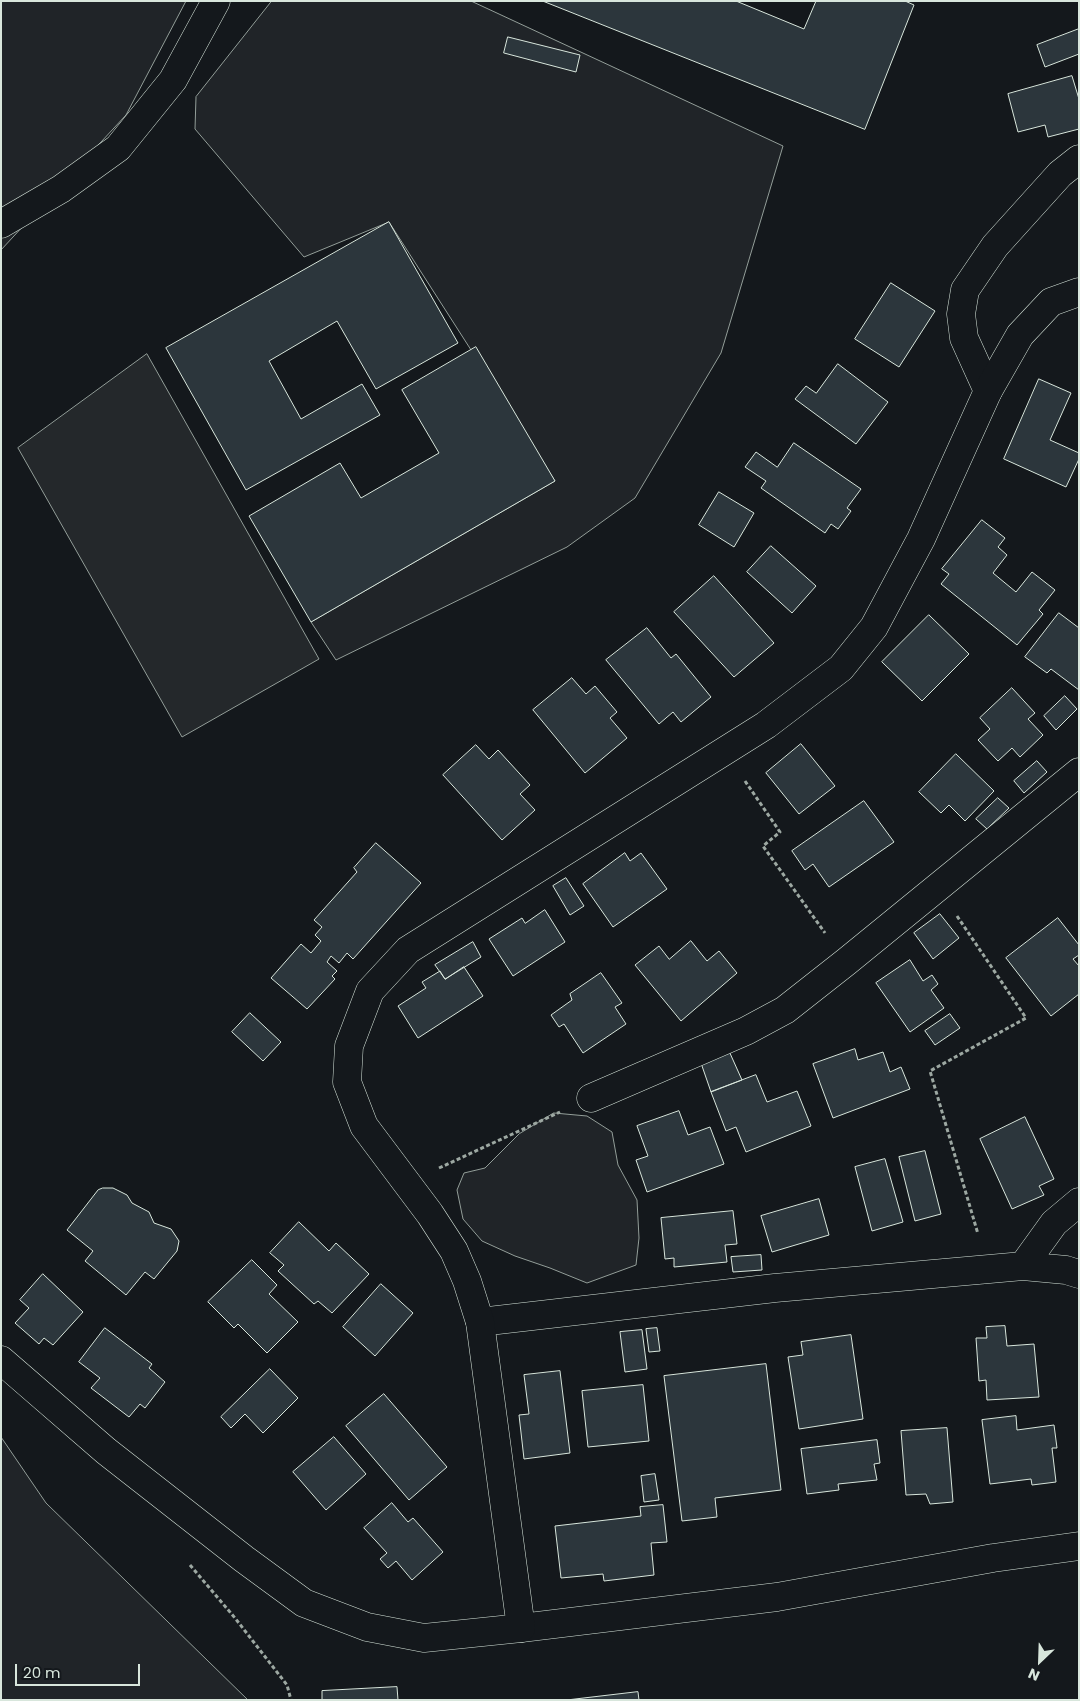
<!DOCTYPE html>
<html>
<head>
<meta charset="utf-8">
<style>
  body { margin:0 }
  #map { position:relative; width:1080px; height:1701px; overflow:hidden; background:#14181c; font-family:Poppins,sans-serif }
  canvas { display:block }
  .frame { position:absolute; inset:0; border:2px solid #d8e6dc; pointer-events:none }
  .north { position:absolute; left:1015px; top:1636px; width:50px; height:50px; -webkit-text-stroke:4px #14181c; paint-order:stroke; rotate:204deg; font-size:14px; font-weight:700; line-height:20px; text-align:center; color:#d8e6dc }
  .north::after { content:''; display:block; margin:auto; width:18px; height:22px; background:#d8e6dc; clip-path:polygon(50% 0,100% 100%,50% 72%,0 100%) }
  .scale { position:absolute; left:15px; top:1664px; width:125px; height:22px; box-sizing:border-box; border:2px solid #d8e6dc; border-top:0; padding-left:6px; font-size:15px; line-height:18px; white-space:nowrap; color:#d8e6dc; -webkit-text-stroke:4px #14181c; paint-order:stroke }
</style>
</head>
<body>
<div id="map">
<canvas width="1080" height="1701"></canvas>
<div class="frame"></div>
<div class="north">N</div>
<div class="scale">20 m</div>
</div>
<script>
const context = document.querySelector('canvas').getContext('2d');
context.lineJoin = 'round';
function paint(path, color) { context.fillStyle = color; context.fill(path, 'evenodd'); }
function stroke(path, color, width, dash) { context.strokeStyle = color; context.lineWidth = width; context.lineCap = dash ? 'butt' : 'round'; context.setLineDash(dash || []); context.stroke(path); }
const green = new Path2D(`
  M 1,1 L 186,1 L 126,115 L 1,250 Z
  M 272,1 L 471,1 L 783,146 L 721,353 L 635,498 L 567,547 L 336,660 L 311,622 L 555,481 L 389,222 L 304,257 L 195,129 L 196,97 Z
  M 554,1113 L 587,1116 L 612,1132 L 618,1165 L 637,1200 L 639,1238 L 636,1265 L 587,1283 L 550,1268 L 515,1256 L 482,1241 L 463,1219 L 457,1190 L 464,1173 L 485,1168 L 519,1134 Z
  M 1,1437 L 46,1503 L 248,1700 L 1,1700 Z`);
const parking = new Path2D(`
  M 147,354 L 319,659 L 182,737 L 18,448 Z`);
const building = new Path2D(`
  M 543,1 L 736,1 L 804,29 L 816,1 L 905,1 L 914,5 L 865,129 Z
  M 1079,29 L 1079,54 L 1045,67 L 1037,45 Z
  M 508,37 L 580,55 L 576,72 L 504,53 Z
  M 1072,76 L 1079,99 L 1079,129 L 1048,137 L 1045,125 L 1018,132 L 1008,94 Z
  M 389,222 L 458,343 L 376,389 L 337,321 L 269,361 L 301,419 L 362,384 L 380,415 L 246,490 L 166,348 Z
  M 891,283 L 935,311 L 899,367 L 855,339 Z
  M 476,347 L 555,481 L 311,622 L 249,516 L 340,463 L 361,498 L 439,453 L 402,390 Z
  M 838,364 L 888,402 L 856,444 L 795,399 L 806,386 L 816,393 Z
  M 1039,379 L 1071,393 L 1050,440 L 1079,453 L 1079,459 L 1066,487 L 1004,459 Z
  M 794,443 L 861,489 L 847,508 L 851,511 L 838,529 L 831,524 L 825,533 L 761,488 L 766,481 L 745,467 L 756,452 L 777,467 Z
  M 719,492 L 754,513 L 734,547 L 699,525 Z
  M 982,520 L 1005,538 L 998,547 L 1007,555 L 993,573 L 1016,592 L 1032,572 L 1055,590 L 1039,610 L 1043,614 L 1017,645 L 941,584 L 949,574 L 942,569 Z
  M 771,546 L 816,586 L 792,613 L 747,572 Z
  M 714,576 L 774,643 L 734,677 L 674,612 Z
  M 1059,613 L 1079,628 L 1079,690 L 1051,669 L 1047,673 L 1025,657 Z
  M 929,615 L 969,654 L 922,701 L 882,662 Z
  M 647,628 L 671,658 L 676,654 L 711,697 L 681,722 L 673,712 L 659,724 L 606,660 Z
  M 572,678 L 586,694 L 595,686 L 617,712 L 610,718 L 627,738 L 585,773 L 533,710 Z
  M 1012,688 L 1035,713 L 1028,719 L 1043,735 L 1020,757 L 1012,748 L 998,761 L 978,740 L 990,729 L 980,718 Z
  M 1065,696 L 1077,709 L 1056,730 L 1044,716 Z
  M 801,744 L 835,786 L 799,814 L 766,773 Z
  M 476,745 L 489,759 L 498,750 L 530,785 L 520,794 L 535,810 L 502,840 L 443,775 Z
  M 956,754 L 994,791 L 965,821 L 949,805 L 941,813 L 919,792 Z
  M 1037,761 L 1047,772 L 1024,793 L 1014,781 Z
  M 998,798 L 1009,808 L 987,829 L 976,819 Z
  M 864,801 L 894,842 L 829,887 L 813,864 L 805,870 L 792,851 Z
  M 376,843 L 421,883 L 353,959 L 347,953 L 339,963 L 331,956 L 327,962 L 337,971 L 332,976 L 335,979 L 307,1009 L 271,978 L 301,944 L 311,953 L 321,941 L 315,935 L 322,927 L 314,920 L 357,872 L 354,868 Z
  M 625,853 L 630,861 L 641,853 L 667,889 L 613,927 L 583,884 Z
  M 566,878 L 584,906 L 570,915 L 553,886 Z
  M 545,910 L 565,942 L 513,976 L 489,939 L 522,918 L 525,923 Z
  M 940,914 L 959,938 L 933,959 L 914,933 Z
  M 1058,918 L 1079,945 L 1079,955 L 1073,959 L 1079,966 L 1079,994 L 1051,1016 L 1006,958 Z
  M 691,941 L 707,961 L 719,951 L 737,973 L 681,1021 L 635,965 L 659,946 L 669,959 Z
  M 473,942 L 481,957 L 445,979 L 435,965 Z
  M 910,960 L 923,981 L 932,975 L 938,984 L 931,990 L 944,1008 L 910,1032 L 876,983 Z
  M 464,967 L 483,996 L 418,1038 L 398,1006 L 426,988 L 422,982 L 440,971 L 445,979 Z
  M 601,973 L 622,1003 L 615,1007 L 626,1024 L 583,1053 L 564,1024 L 559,1027 L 551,1015 L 572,1000 L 570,994 Z
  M 250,1013 L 281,1042 L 263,1061 L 232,1032 Z
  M 950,1014 L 960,1028 L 935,1045 L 925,1031 Z
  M 855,1049 L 858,1060 L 883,1052 L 890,1072 L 901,1067 L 910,1089 L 833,1118 L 813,1064 Z
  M 729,1051 L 742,1080 L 711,1092 L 701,1063 Z
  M 756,1075 L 767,1102 L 797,1091 L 811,1126 L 746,1152 L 736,1127 L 726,1131 L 711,1092 Z
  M 679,1111 L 688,1135 L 710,1127 L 724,1164 L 647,1192 L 636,1160 L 648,1156 L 637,1126 Z
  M 1025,1117 L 1054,1179 L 1039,1186 L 1044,1195 L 1012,1209 L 980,1139 Z
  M 925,1151 L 941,1214 L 915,1221 L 899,1157 Z
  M 885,1159 L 903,1222 L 872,1231 L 855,1167 Z
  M 103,1188 L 113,1188 L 127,1195 L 132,1203 L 149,1212 L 154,1223 L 171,1229 L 179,1241 L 177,1251 L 154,1279 L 145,1272 L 126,1295 L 85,1261 L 93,1251 L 67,1230 L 98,1190 Z
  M 819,1199 L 829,1235 L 772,1252 L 761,1216 Z
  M 733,1211 L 737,1244 L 725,1245 L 727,1262 L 674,1267 L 674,1258 L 665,1259 L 661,1218 Z
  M 299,1222 L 329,1251 L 336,1243 L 369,1274 L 332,1313 L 318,1301 L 314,1304 L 278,1271 L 284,1265 L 270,1253 Z
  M 761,1255 L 762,1270 L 733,1272 L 731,1257 Z
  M 252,1260 L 277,1285 L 269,1294 L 298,1322 L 267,1353 L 238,1324 L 234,1328 L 208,1302 Z
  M 43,1274 L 83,1312 L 53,1345 L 44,1338 L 39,1344 L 15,1323 L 29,1308 L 20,1300 Z
  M 381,1284 L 413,1313 L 375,1356 L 343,1327 Z
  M 1005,1326 L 1007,1346 L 1034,1344 L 1039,1397 L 987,1400 L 986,1380 L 979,1381 L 976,1338 L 987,1338 L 986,1327 Z
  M 105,1328 L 152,1364 L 149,1368 L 165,1382 L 145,1408 L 140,1404 L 129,1417 L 91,1388 L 100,1378 L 79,1362 Z
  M 657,1328 L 660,1351 L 649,1352 L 646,1329 Z
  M 642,1330 L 647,1369 L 625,1372 L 620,1332 Z
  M 851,1335 L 863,1419 L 799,1429 L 788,1357 L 803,1355 L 801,1342 Z
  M 766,1364 L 781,1490 L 715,1498 L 717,1517 L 682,1521 L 664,1376 Z
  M 270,1369 L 298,1398 L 263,1433 L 245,1414 L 231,1428 L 221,1417 Z
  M 560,1371 L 570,1453 L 524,1459 L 519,1415 L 529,1414 L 524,1375 Z
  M 643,1385 L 649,1441 L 588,1447 L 582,1391 Z
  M 384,1394 L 447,1467 L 409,1500 L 346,1426 Z
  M 1016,1416 L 1017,1430 L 1054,1425 L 1057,1448 L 1052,1448 L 1056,1482 L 1032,1485 L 1031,1479 L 990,1484 L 982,1420 Z
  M 947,1428 L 953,1502 L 930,1504 L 926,1494 L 906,1495 L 901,1431 Z
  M 334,1437 L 366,1474 L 326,1510 L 293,1472 Z
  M 877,1440 L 880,1463 L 874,1464 L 877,1480 L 838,1484 L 839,1490 L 807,1494 L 801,1449 Z
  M 655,1474 L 659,1500 L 644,1502 L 641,1476 Z
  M 392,1503 L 408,1522 L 413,1518 L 443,1552 L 412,1580 L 396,1561 L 388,1568 L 380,1559 L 387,1553 L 364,1528 Z
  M 663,1505 L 667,1542 L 651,1543 L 654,1575 L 604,1581 L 603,1574 L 561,1578 L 555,1526 L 641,1516 L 640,1507 Z
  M 397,1687 L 398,1700 L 322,1700 L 322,1691 Z
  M 638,1692 L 639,1700 L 567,1700 Z`);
const path = new Path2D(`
  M 745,781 L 780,832 L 763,846 L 825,933
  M 957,916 L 1026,1018 L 930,1071 L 978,1234
  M 439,1168 L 560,1112
  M 190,1565 L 235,1618 L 287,1685 L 291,1700`);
const street = new Path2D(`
  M 988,391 L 964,338 L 961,314 L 965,290 L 995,246 L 1060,174 L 1079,159
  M 591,1098 L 746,1031 L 785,1010 L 846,962 L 1079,772
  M 1023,1266 L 1054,1223 L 1079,1202
  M 480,1322 L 775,1288 L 1023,1266 L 1066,1270 L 1079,1274
  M 521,1628 L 777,1597 L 993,1558 L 1079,1546`);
const secondary = new Path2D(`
  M 1,224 L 61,189 L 118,148 L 173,80 L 216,1
  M 1,1360 L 106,1451 L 244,1559 L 304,1603 L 367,1627 L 424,1638 L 521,1628 L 480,1322 L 467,1281 L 454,1251 L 430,1214 L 364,1126 L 347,1082 L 349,1046 L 370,991 L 408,950 L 766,725 L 841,668 L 874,627 L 921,539 L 988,391 L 1020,335 L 1051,302 L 1079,292`);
paint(green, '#202428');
stroke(green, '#939e99', 1);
paint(parking, '#24282b');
stroke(parking, '#939e99', 1);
paint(building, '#2c363c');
stroke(building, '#d8e6dc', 1);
stroke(street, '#d8e6dc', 29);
stroke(secondary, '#d8e6dc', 29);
stroke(path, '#9da8a2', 3, [4, 2.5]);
stroke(street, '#14181c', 28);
stroke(secondary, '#14181c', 28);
</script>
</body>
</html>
